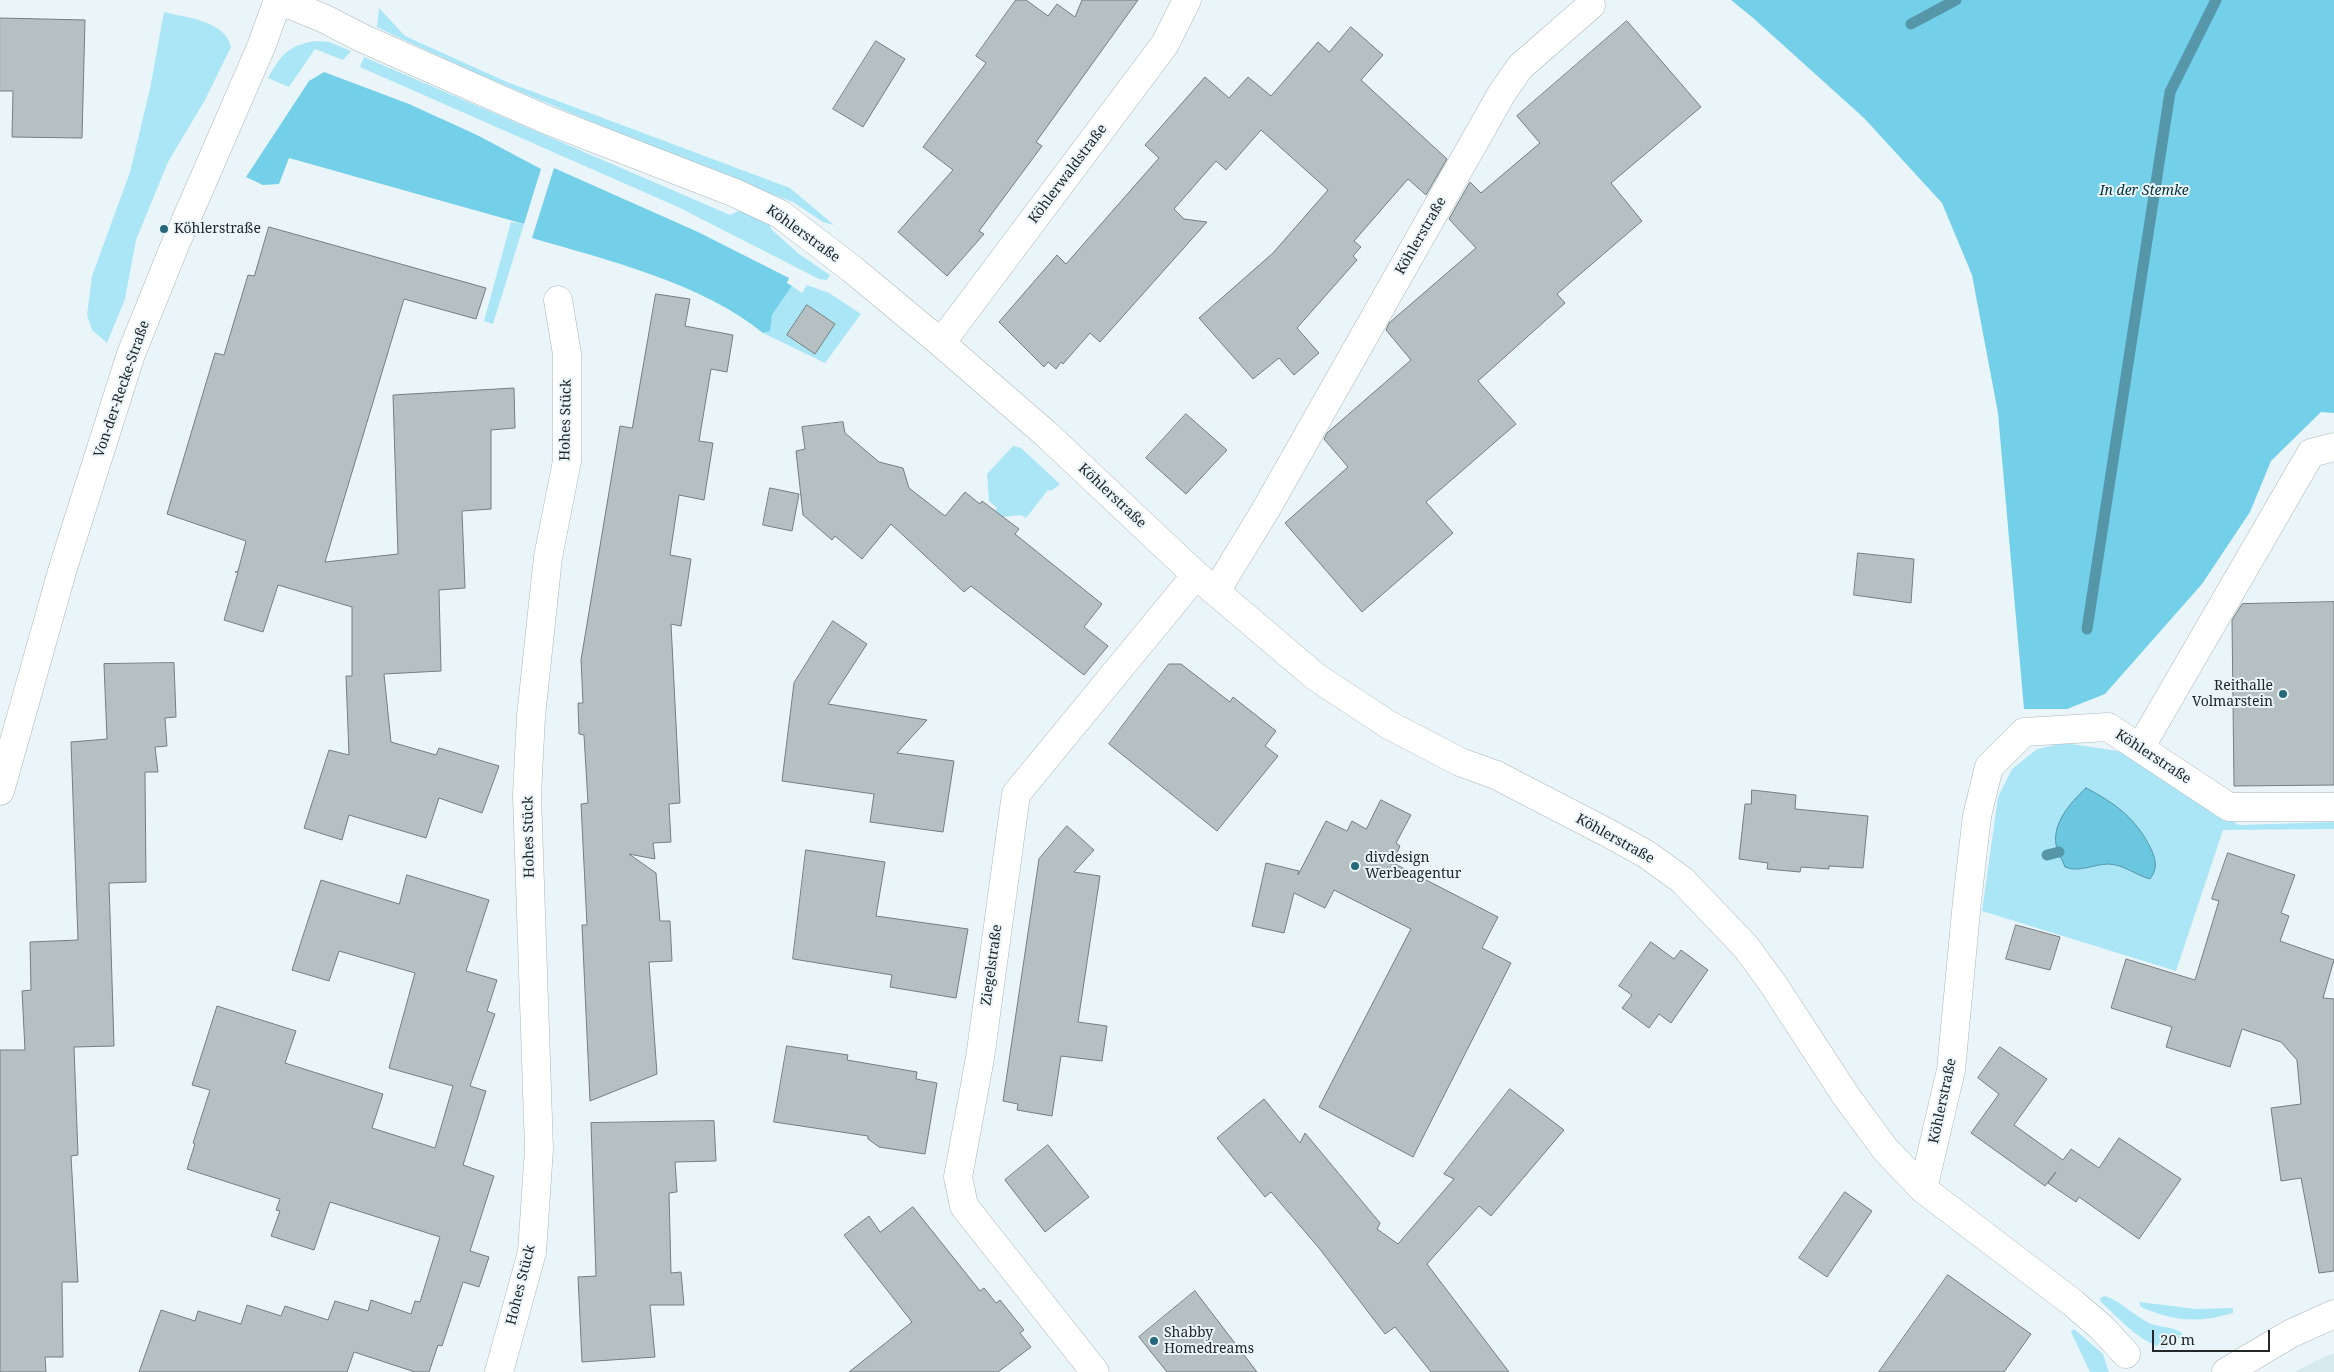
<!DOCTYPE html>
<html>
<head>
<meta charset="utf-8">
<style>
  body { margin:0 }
  #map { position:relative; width:2334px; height:1372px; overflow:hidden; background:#eaf5f9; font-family:"Noto Serif",serif }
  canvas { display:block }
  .scale { position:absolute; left:2152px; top:1330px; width:118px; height:22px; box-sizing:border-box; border:2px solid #232728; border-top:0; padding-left:6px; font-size:15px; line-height:18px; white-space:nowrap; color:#232728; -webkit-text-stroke:4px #eaf5f9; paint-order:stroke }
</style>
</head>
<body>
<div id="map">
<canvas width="2334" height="1372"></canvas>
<div class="scale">20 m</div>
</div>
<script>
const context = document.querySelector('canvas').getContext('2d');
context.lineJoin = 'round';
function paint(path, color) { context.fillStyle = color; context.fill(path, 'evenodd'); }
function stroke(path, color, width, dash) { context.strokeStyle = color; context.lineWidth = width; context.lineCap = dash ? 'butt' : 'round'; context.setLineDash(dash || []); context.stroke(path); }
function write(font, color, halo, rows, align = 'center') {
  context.font = font + ' "Noto Serif",serif'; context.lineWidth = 4; context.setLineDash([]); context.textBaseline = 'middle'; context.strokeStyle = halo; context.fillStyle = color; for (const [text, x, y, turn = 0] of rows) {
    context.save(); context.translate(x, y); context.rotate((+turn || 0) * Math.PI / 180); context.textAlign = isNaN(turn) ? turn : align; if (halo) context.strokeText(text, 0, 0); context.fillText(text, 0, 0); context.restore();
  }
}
const built = new Path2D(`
  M 2334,1353 L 2334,1372 L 2295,1372 L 2315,1361 Z`);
const green = new Path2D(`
  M 379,8 L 405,36 L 507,82 L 790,188 L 834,225 L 823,222 L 793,202 L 708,171 L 478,74 L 391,34 L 377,27 Z
  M 164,12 C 186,18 225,20 231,47 L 205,100 L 168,162 L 136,240 L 125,299 L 107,343 L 92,330 L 87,315 L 92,276 L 130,172 L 150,89 Z
  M 316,41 L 329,42 L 351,51 L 343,60 L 315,49 L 289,87 L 268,78 C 281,55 288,45 316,41 Z
  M 364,57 L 730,215 L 747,207 L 769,218 L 771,229 L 799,254 L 830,275 L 827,280 L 819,279 L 678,207 L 360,67 Z
  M 511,222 L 524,224 L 493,324 L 484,321 Z
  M 807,285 L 829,293 L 861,314 L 825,363 L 763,333 L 769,331 L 772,315 L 792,286 L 802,293 Z
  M 1013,446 L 1021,448 L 1060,484 L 1051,491 L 1048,490 L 1026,518 L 1021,515 L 1003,517 L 995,511 L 997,508 L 989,501 L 987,474 Z
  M 2065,743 L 2124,752 L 2227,819 L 2240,825 L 2334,822 L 2334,829 L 2223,830 L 2176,971 L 1982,911 L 1998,797 L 2012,769 L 2037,749 Z
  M 2105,1296 C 2121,1301 2133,1315 2149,1323 C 2160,1328 2173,1326 2182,1333 L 2182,1337 L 2163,1348 C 2138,1341 2120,1319 2101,1302 L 2100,1298 Z
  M 2139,1302 L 2196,1309 L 2233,1308 L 2233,1313 C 2198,1323 2175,1322 2141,1307 Z
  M 2074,1329 L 2103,1354 L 2109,1372 L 2090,1372 L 2071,1332 Z`);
const forest = new Path2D(`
  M 1731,0 L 2334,0 L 2334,413 L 2321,412 L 2271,461 L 2250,512 L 2202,584 L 2105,694 L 2067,709 L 2024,709 L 1998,413 L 1972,275 L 1942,203 L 1864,118 L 1752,17 Z
  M 324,72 L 409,104 L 477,135 L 541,169 L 524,224 L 289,158 L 279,184 L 263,185 L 246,177 L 309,81 Z
  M 554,168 L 698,232 L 789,278 L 787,283 L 792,286 L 772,315 L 770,331 L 763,333 C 702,283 607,260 532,238 Z`);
const water = new Path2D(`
  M 2086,788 C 2115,803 2137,819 2151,849 C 2156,860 2158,868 2150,879 C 2135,875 2125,865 2109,864 C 2094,864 2079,873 2065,867 C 2063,861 2059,855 2057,849 C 2050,825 2070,803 2086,788 Z`);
const stream = new Path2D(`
  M 1911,24 L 1956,0
  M 2087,629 L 2170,92 L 2216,0
  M 2047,855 L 2059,852`);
const building = new Path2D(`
  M 1016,0 L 1026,0 L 1048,16 L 1057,4 L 1075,17 L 1082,0 L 1138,0 L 1036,142 L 1042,146 L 979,231 L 984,234 L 947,276 L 898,232 L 953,170 L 923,147 L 986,63 L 976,56 Z
  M 0,18 L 85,20 L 82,138 L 12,137 L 13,91 L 0,91 Z
  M 1627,21 L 1701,107 L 1611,183 L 1642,221 L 1557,294 L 1565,303 L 1478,381 L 1516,424 L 1426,502 L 1453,533 L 1362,612 L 1285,523 L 1348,467 L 1324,439 L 1327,433 L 1411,360 L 1386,330 L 1389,323 L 1476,248 L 1449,219 L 1470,182 L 1481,193 L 1540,143 L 1517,116 Z
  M 1351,27 L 1383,55 L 1361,80 L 1447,159 L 1426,195 L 1408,179 L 1354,241 L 1361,247 L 1353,256 L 1357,260 L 1297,328 L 1319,353 L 1294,375 L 1279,358 L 1253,379 L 1199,318 L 1273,253 L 1328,190 L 1261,130 L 1226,170 L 1216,161 L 1174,209 L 1184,219 L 1207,222 L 1100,342 L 1090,333 L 1063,364 L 1061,362 L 1056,369 L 1048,362 L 1044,367 L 999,322 L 1057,255 L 1066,264 L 1159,158 L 1145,145 L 1205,77 L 1229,98 L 1248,77 L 1271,96 L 1318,42 L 1329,52 Z
  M 876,41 L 905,59 L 863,127 L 833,109 Z
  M 269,227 L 486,288 L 476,319 L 404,299 L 325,562 L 398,554 L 393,395 L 514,388 L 515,428 L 491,430 L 491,509 L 462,511 L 465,588 L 439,590 L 441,671 L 384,674 L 391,742 L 436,755 L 439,748 L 499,766 L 482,813 L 439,798 L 426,838 L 349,815 L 342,840 L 304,828 L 329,750 L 349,755 L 346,676 L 352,676 L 352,607 L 278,585 L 263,632 L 224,620 L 238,572 L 235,572 L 238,571 L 246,541 L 167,514 L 215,353 L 224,355 L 248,275 L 254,276 Z
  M 656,294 L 690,299 L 685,326 L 733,335 L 727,372 L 711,369 L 699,441 L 713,443 L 704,500 L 679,495 L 670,555 L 691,559 L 681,626 L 671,624 L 680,803 L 669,804 L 671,842 L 653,843 L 655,859 L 629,854 L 656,873 L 660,921 L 670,921 L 672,961 L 649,962 L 657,1074 L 590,1101 L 582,925 L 587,925 L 581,804 L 588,803 L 584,735 L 579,734 L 578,703 L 583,703 L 581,660 L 620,426 L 632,428 Z
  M 807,305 L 835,324 L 815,354 L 787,335 Z
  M 1186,414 L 1227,450 L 1186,494 L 1146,458 Z
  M 843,422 L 845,433 L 879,462 L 903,468 L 909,488 L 945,516 L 965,492 L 980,504 L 982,501 L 1019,529 L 1015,534 L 1102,604 L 1084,627 L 1108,646 L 1084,675 L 971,586 L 964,592 L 891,524 L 862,559 L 835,536 L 832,540 L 803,515 L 796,451 L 805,449 L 802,427 Z
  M 770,488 L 799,494 L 792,531 L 763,525 Z
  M 1858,553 L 1914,559 L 1911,603 L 1854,595 Z
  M 2334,602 L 2334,785 L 2234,786 L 2232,620 L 2242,604 Z
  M 833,621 L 867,644 L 828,704 L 927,720 L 897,753 L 954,761 L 943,832 L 870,822 L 874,794 L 782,781 L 794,683 Z
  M 174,663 L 176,717 L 165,718 L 167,746 L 155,747 L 158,772 L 145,772 L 146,882 L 109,883 L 114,1046 L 74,1047 L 78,1155 L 71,1156 L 78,1282 L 62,1282 L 63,1357 L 45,1357 L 46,1372 L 0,1372 L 0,1050 L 25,1050 L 22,991 L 31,990 L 30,942 L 78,940 L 71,742 L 107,739 L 104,664 Z
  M 1169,664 L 1181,664 L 1230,702 L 1233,697 L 1276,731 L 1265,746 L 1278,756 L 1217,831 L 1109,744 Z
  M 1752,790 L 1796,795 L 1795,809 L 1868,816 L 1863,868 L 1829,866 L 1829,869 L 1801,867 L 1800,872 L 1767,869 L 1768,863 L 1739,859 L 1745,804 L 1751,804 Z
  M 1381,800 L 1411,815 L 1396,843 L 1400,846 L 1396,855 L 1399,856 L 1395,864 L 1498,917 L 1482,948 L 1511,963 L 1413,1157 L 1319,1107 L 1411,929 L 1334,890 L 1325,908 L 1294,893 L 1284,933 L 1252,926 L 1266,863 L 1299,871 L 1298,875 L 1326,821 L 1347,831 L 1352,821 L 1366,829 Z
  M 1067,826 L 1094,850 L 1074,872 L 1100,876 L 1078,1022 L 1107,1026 L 1102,1061 L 1061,1056 L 1052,1116 L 1017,1110 L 1018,1104 L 1003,1101 L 1039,859 Z
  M 806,850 L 885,862 L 876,916 L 968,929 L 956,998 L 890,987 L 892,975 L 793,959 Z
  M 2228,853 L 2295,875 L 2281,913 L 2289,916 L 2280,941 L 2334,960 L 2323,998 L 2334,999 L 2334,1271 L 2319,1273 L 2301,1178 L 2281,1181 L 2271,1108 L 2301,1104 L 2297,1060 L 2281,1042 L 2242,1029 L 2230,1067 L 2166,1047 L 2172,1027 L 2111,1008 L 2126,959 L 2195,980 L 2219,901 L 2212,899 Z
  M 407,875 L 489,900 L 466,971 L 497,980 L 487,1011 L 495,1014 L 470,1086 L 486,1091 L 463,1165 L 494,1176 L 470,1251 L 489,1257 L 479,1287 L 463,1282 L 442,1346 L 438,1345 L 429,1372 L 415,1372 L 354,1352 L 347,1372 L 139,1372 L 161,1310 L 195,1321 L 198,1311 L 241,1324 L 247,1305 L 281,1316 L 285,1306 L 328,1320 L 335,1301 L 368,1311 L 371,1300 L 411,1314 L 415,1301 L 420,1302 L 440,1237 L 330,1202 L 314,1250 L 271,1236 L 280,1211 L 276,1210 L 280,1199 L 187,1169 L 195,1144 L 193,1143 L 210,1090 L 192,1085 L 217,1006 L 296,1031 L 285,1063 L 383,1094 L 372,1128 L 435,1148 L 453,1086 L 389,1068 L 415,973 L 339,951 L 329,981 L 292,970 L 321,880 L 399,904 Z
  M 2016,925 L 2060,937 L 2050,970 L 2006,959 Z
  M 1651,942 L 1674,959 L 1681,950 L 1708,970 L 1671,1023 L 1659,1014 L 1649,1028 L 1622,1008 L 1632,995 L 1619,986 Z
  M 787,1046 L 848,1055 L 847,1060 L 917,1072 L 916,1079 L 937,1083 L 925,1154 L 879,1147 L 868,1139 L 868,1136 L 774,1122 Z
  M 2000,1047 L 2047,1079 L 2014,1125 L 2063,1160 L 2071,1149 L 2099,1168 L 2119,1138 L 2181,1179 L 2139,1239 L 2079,1197 L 2076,1202 L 2048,1183 L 2056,1172 L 2045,1186 L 1971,1133 L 1999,1094 L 1978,1078 Z
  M 1510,1089 L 1564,1130 L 1491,1216 L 1479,1206 L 1427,1264 L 1509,1372 L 1431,1372 L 1395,1327 L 1385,1334 L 1319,1248 L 1271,1192 L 1265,1197 L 1217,1138 L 1264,1099 L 1300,1143 L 1305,1133 L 1380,1223 L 1377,1229 L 1398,1244 L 1454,1179 L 1444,1174 Z
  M 714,1121 L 716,1161 L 675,1162 L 677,1192 L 669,1193 L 671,1273 L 681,1272 L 684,1305 L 650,1305 L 655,1357 L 582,1362 L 578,1277 L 596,1276 L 591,1123 Z
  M 1048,1145 L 1089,1197 L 1045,1232 L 1005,1180 Z
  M 1845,1192 L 1872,1211 L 1827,1277 L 1799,1258 Z
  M 913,1207 L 980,1291 L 984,1288 L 996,1303 L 1000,1300 L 1024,1330 L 1020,1333 L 1031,1347 L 998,1372 L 849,1372 L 912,1322 L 844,1235 L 869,1216 L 880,1232 Z
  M 1948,1275 L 2031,1334 L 2004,1372 L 1879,1372 Z
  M 1195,1291 L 1257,1372 L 1167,1372 L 1139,1337 Z`);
const minor = new Path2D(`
  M 278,0 L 323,18 L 364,39 L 547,120 L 735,193 L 780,214 L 852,269 L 941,343 L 1045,433 L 1196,575 L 1316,677 L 1389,725 L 1460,762 L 1496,775 L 1608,833 L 1646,854 L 1682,880 L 1746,947 L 1773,984 L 1846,1096 L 1885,1149 L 1923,1189 L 2073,1303 L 2102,1328 L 2126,1354
  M 941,343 L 1165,44 L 1187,0
  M 1216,591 L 1265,511 L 1502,93 L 1520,67 L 1591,5
  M 2140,748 L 2311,453 L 2334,447
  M 0,791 L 63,568 L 131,354 L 175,245 L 261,47 L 278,0
  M 1923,1189 L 1951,1070 L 1967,901 L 1977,816 L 1989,767 L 2024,732 L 2108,727 L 2229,807 L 2334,807
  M 499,1372 L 532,1252 L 539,1149 L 527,795 L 531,716 L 548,557 L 567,461 L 567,354 L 558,300
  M 1095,1372 L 964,1206 L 958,1177 L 980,1058 L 1016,794 L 1196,575`);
const major = new Path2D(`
  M 2226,1372 L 2290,1334 L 2334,1314`);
const markers = [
  [164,229,5,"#25697a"],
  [2283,694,5,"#25697a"],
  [1355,866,5,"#25697a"],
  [1154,1341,5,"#25697a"]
];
const streetNames = [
  ["Köhlerwaldstraße",1068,174,-53],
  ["Köhlerstraße",803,234,36],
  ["Köhlerstraße",1421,236,-60],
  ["Von-der-Recke-Straße",122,389,-71],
  ["Hohes Stück",566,420,-89],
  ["Köhlerstraße",1112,496,43],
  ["Köhlerstraße",2153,757,33],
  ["Hohes Stück",529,837,-91],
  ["Köhlerstraße",1615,839,29],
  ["Ziegelstraße",992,965,-82],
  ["Köhlerstraße",1943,1101,-78],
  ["Hohes Stück",521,1285,-76]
];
const parkNames = [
  ["In der Stemke",2144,191]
];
const poiNames = [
  ["Köhlerstraße",174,229],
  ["Reithalle",2273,686,"right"],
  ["Volmarstein",2273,702,"right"],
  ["divdesign",1365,858],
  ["Werbeagentur",1365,874],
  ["Shabby",1164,1333],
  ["Homedreams",1164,1349]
];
paint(built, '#d5e9ef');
paint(green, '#abe6f7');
paint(forest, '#74d0e9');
paint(water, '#6bc7e0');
stroke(water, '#5597a9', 1);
stroke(stream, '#5597a9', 11);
paint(building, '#b6c0c3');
stroke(building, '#747e81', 1);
stroke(minor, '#acb6b9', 29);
stroke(major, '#acb6b9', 29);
stroke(minor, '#fff', 28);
stroke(major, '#fff', 28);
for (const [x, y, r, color] of markers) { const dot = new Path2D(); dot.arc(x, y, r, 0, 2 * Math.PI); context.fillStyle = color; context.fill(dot); stroke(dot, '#eaf5f9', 2); }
write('14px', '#232728', '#eaf5f9', streetNames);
write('italic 14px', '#02303b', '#eaf5f9', parkNames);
write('14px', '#232728', '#eaf5f9', poiNames, 'left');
</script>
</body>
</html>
